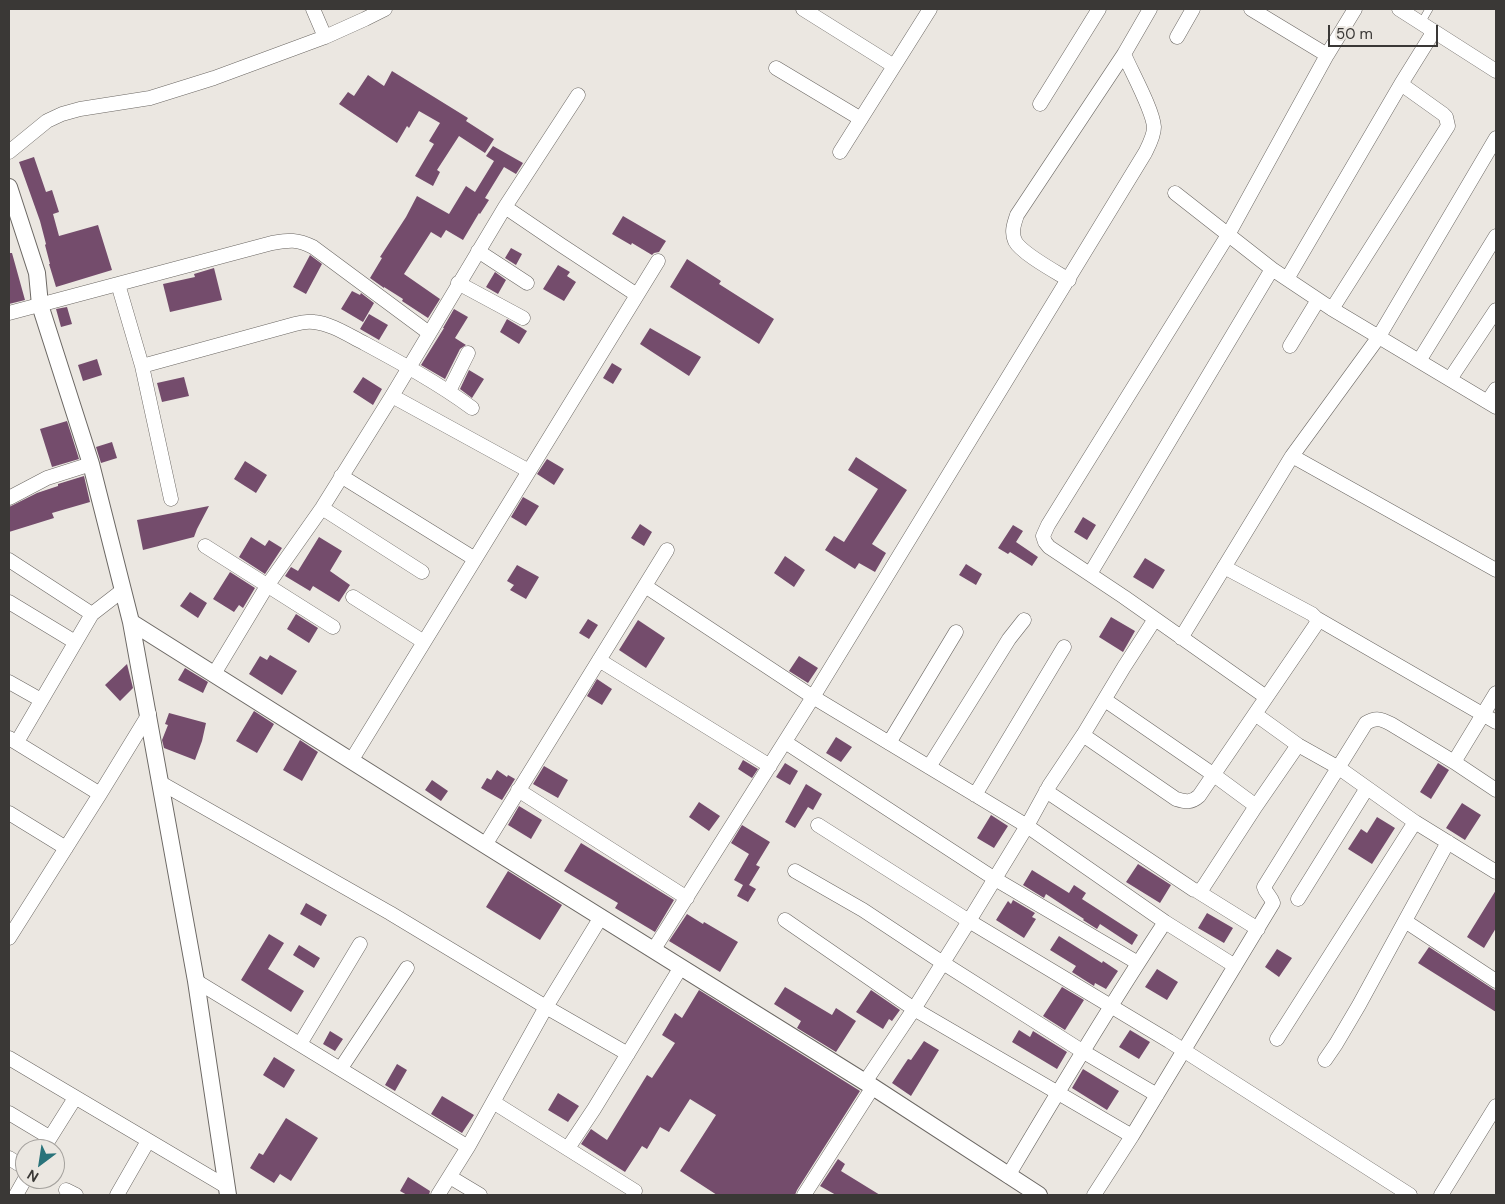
<!DOCTYPE html>
<html>
<head>
<meta charset="utf-8">
<style>
  body { margin:0 }
  #map { position:relative; width:1505px; height:1204px; overflow:hidden; background:#ebe7e1; font-family:"DM Sans",sans-serif }
  canvas { display:block }
  .frame { position:absolute; inset:0; border:10px solid #3a3836; pointer-events:none }
  .north { position:absolute; left:15px; top:1139px; width:50px; height:50px; box-sizing:border-box; background:#ebe7e1; border:1px solid #a4a19d; border-radius:50%; rotate:211deg; font-size:14px; font-weight:700; line-height:20px; text-align:center; color:#3a3836 }
  .north::after { content:''; display:block; margin:auto; width:18px; height:22px; background:#29737a; clip-path:polygon(50% 0,100% 100%,50% 72%,0 100%) }
  .scale { position:absolute; left:1328px; top:25px; width:110px; height:22px; box-sizing:border-box; border:2px solid #3a3836; border-top:0; padding-left:6px; font-size:15px; line-height:18px; white-space:nowrap; color:#3a3836; -webkit-text-stroke:4px #ebe7e1; paint-order:stroke }
</style>
</head>
<body>
<div id="map">
<canvas width="1505" height="1204"></canvas>
<div class="frame"></div>
<div class="north">N</div>
<div class="scale">50 m</div>
</div>
<script>
const context = document.querySelector('canvas').getContext('2d');
context.lineJoin = 'round';
function paint(path, color) { context.fillStyle = color; context.fill(path, 'evenodd'); }
function stroke(path, color, width, dash) { context.strokeStyle = color; context.lineWidth = width; context.lineCap = dash ? 'butt' : 'round'; context.setLineDash(dash || []); context.stroke(path); }
const building = new Path2D(`
  M 392,71 L 468,118 L 466,121 L 494,139 L 485,153 L 459,136 L 437,170 L 440,172 L 433,186 L 415,176 L 434,144 L 429,141 L 440,123 L 419,111 L 409,128 L 407,126 L 397,143 L 339,104 L 348,92 L 354,96 L 368,75 L 384,86 Z
  M 493,146 L 523,163 L 516,174 L 504,167 L 485,198 L 489,200 L 480,214 L 479,213 L 463,240 L 446,230 L 441,238 L 431,232 L 404,274 L 440,299 L 428,318 L 402,301 L 403,299 L 384,287 L 384,288 L 370,278 L 382,258 L 380,257 L 406,217 L 417,196 L 449,214 L 466,186 L 475,192 L 494,161 L 486,156 Z
  M 34,157 L 46,192 L 52,190 L 59,212 L 53,214 L 59,236 L 98,225 L 112,270 L 56,287 L 49,264 L 50,264 L 45,245 L 46,244 L 40,221 L 19,162 Z
  M 623,216 L 666,241 L 659,252 L 654,253 L 652,255 L 632,243 L 631,245 L 612,234 Z
  M 511,248 L 522,254 L 516,265 L 505,258 Z
  M 9,253 L 12,253 L 25,300 L 9,304 Z
  M 310,255 L 322,264 L 306,294 L 293,287 Z
  M 687,259 L 721,281 L 719,284 L 774,319 L 759,344 L 670,287 Z
  M 558,265 L 570,272 L 567,276 L 576,282 L 564,301 L 543,289 Z
  M 214,268 L 222,300 L 170,312 L 163,284 L 195,277 L 194,274 Z
  M 495,272 L 506,280 L 498,294 L 486,287 Z
  M 352,291 L 360,295 L 361,293 L 374,303 L 363,322 L 341,309 Z
  M 67,307 L 72,324 L 61,327 L 56,309 Z
  M 454,309 L 468,317 L 455,338 L 466,345 L 460,349 L 445,379 L 421,365 L 444,328 L 443,328 Z
  M 369,314 L 388,325 L 379,340 L 360,329 Z
  M 507,319 L 527,331 L 519,344 L 500,332 Z
  M 650,328 L 701,357 L 689,376 L 640,344 Z
  M 97,359 L 102,375 L 83,381 L 78,365 Z
  M 612,363 L 622,369 L 613,384 L 603,378 Z
  M 469,370 L 484,379 L 472,398 L 460,389 Z
  M 184,377 L 189,396 L 162,402 L 157,383 Z
  M 363,377 L 382,389 L 373,405 L 353,392 Z
  M 67,421 L 79,459 L 52,467 L 40,429 Z
  M 112,442 L 117,458 L 101,463 L 96,447 Z
  M 856,457 L 907,490 L 872,544 L 886,553 L 875,572 L 859,563 L 855,569 L 825,550 L 834,536 L 844,542 L 878,489 L 848,470 Z
  M 547,459 L 564,469 L 554,485 L 537,474 Z
  M 245,461 L 267,475 L 256,493 L 234,479 Z
  M 84,476 L 90,502 L 52,513 L 54,518 L 9,532 L 9,507 L 37,493 L 58,486 L 58,484 Z
  M 523,497 L 539,506 L 526,526 L 511,517 Z
  M 209,506 L 197,529 L 194,537 L 143,550 L 137,520 Z
  M 1083,517 L 1096,525 L 1087,540 L 1074,532 Z
  M 640,524 L 652,532 L 644,546 L 631,538 Z
  M 1013,525 L 1023,531 L 1016,542 L 1038,557 L 1032,566 L 1010,552 L 1008,554 L 998,548 Z
  M 251,537 L 265,546 L 269,540 L 282,548 L 265,574 L 239,557 Z
  M 319,537 L 342,551 L 330,571 L 350,585 L 339,602 L 313,586 L 310,591 L 285,576 L 291,567 L 298,571 Z
  M 785,556 L 805,570 L 794,587 L 774,573 Z
  M 1145,558 L 1165,570 L 1153,589 L 1133,577 Z
  M 966,564 L 982,574 L 976,585 L 959,575 Z
  M 517,565 L 539,577 L 526,599 L 510,590 L 514,585 L 507,581 Z
  M 230,572 L 255,588 L 243,608 L 239,605 L 234,612 L 213,599 Z
  M 190,592 L 207,603 L 198,618 L 180,606 Z
  M 296,614 L 318,628 L 309,643 L 287,629 Z
  M 1111,617 L 1135,631 L 1123,652 L 1099,637 Z
  M 588,619 L 598,625 L 589,639 L 579,633 Z
  M 638,620 L 665,638 L 646,668 L 619,650 Z
  M 270,655 L 297,671 L 282,695 L 249,674 L 260,656 L 267,660 Z
  M 799,656 L 818,668 L 808,683 L 789,671 Z
  M 127,664 L 133,688 L 120,701 L 105,685 Z
  M 185,668 L 208,682 L 203,693 L 178,680 Z
  M 597,679 L 612,689 L 602,705 L 587,696 Z
  M 254,711 L 274,724 L 257,753 L 236,741 Z
  M 169,713 L 206,723 L 202,741 L 195,760 L 164,748 L 162,740 L 168,725 L 165,724 Z
  M 836,737 L 852,747 L 841,762 L 826,753 Z
  M 300,740 L 318,752 L 302,781 L 283,770 Z
  M 743,760 L 758,769 L 752,778 L 738,769 Z
  M 785,763 L 798,771 L 790,785 L 776,777 Z
  M 1438,763 L 1449,770 L 1431,799 L 1420,792 Z
  M 544,766 L 568,780 L 558,798 L 533,784 Z
  M 497,770 L 507,777 L 508,775 L 515,779 L 502,800 L 481,788 L 487,778 L 491,780 Z
  M 432,780 L 448,791 L 441,801 L 425,790 Z
  M 806,784 L 822,794 L 813,810 L 808,807 L 795,828 L 785,822 Z
  M 699,802 L 720,816 L 709,831 L 689,817 Z
  M 1462,803 L 1481,815 L 1465,840 L 1446,828 Z
  M 519,806 L 542,820 L 531,839 L 508,825 Z
  M 991,815 L 1008,826 L 994,848 L 977,838 Z
  M 1377,817 L 1395,828 L 1372,864 L 1348,849 L 1361,829 L 1367,833 Z
  M 742,825 L 770,842 L 756,865 L 760,867 L 749,885 L 756,889 L 748,902 L 737,896 L 743,885 L 734,880 L 749,854 L 731,843 Z
  M 581,843 L 674,900 L 655,932 L 615,908 L 618,903 L 564,871 Z
  M 1138,864 L 1171,885 L 1160,903 L 1126,882 Z
  M 1032,870 L 1069,893 L 1074,885 L 1086,893 L 1082,899 L 1138,935 L 1132,945 L 1100,924 L 1097,929 L 1083,920 L 1084,919 L 1046,894 L 1044,898 L 1023,885 Z
  M 508,871 L 562,905 L 540,940 L 486,907 Z
  M 1496,890 L 1496,928 L 1484,948 L 1467,937 Z
  M 1013,900 L 1035,913 L 1032,917 L 1036,919 L 1024,938 L 996,920 L 1008,901 L 1011,904 Z
  M 306,903 L 327,915 L 321,926 L 300,914 Z
  M 1207,913 L 1233,928 L 1224,943 L 1198,928 Z
  M 687,914 L 703,924 L 704,922 L 738,942 L 720,972 L 669,941 Z
  M 269,934 L 284,943 L 268,969 L 304,991 L 291,1012 L 241,980 Z
  M 1059,936 L 1102,963 L 1103,961 L 1118,971 L 1106,989 L 1095,983 L 1094,986 L 1072,972 L 1076,966 L 1050,950 Z
  M 299,945 L 320,958 L 314,968 L 293,955 Z
  M 1429,947 L 1496,991 L 1496,1012 L 1418,963 Z
  M 1277,949 L 1292,958 L 1279,977 L 1265,967 Z
  M 1157,969 L 1178,982 L 1167,1000 L 1145,987 Z
  M 785,987 L 832,1015 L 836,1008 L 856,1021 L 836,1052 L 797,1028 L 801,1021 L 774,1004 Z
  M 1062,987 L 1084,1000 L 1065,1030 L 1043,1016 Z
  M 699,990 L 860,1091 L 797,1190 L 795,1195 L 717,1195 L 680,1171 L 716,1115 L 690,1099 L 669,1132 L 660,1127 L 647,1149 L 642,1146 L 625,1172 L 581,1144 L 591,1129 L 607,1140 L 647,1075 L 652,1078 L 675,1043 L 662,1035 L 675,1013 L 682,1018 Z
  M 871,990 L 900,1010 L 892,1021 L 889,1019 L 883,1029 L 856,1012 Z
  M 1019,1030 L 1030,1037 L 1033,1031 L 1067,1052 L 1057,1069 L 1012,1042 Z
  M 1130,1030 L 1150,1042 L 1139,1059 L 1119,1047 Z
  M 330,1031 L 343,1039 L 335,1051 L 323,1044 Z
  M 924,1041 L 939,1050 L 911,1096 L 892,1083 L 908,1059 L 911,1060 Z
  M 274,1057 L 295,1070 L 284,1088 L 263,1075 Z
  M 397,1064 L 407,1070 L 395,1091 L 385,1085 Z
  M 1083,1069 L 1119,1091 L 1107,1110 L 1072,1088 Z
  M 558,1093 L 579,1106 L 568,1122 L 548,1110 Z
  M 442,1096 L 474,1115 L 462,1133 L 431,1114 Z
  M 286,1118 L 318,1138 L 291,1181 L 280,1174 L 274,1183 L 250,1168 L 259,1153 L 263,1155 Z
  M 838,1159 L 845,1164 L 841,1171 L 880,1195 L 836,1195 L 820,1186 Z
  M 408,1177 L 430,1191 L 429,1195 L 407,1195 L 400,1191 Z`);
const service = new Path2D(`
  M 1421,23 L 1429,9`);
const minor = new Path2D(`
  M 313,9 L 325,37
  M 803,9 L 894,66
  M 1251,9 L 1327,55
  M 1399,9 L 1496,71
  M 1177,37 L 1193,9
  M 776,68 L 861,119
  M 1040,104 L 1099,9
  M 9,152 L 47,121 L 62,114 L 80,109 L 150,98 L 214,78 L 325,37 L 365,19 L 385,9
  M 840,152 L 930,9
  M 1175,193 L 1272,269 L 1332,309 L 1496,407
  M 505,207 L 578,95
  M 478,251 L 527,283
  M 1287,279 L 1401,84 L 1434,31
  M 1069,280 C 1056,272 1021,253 1015,241 C 1011,232 1014,224 1017,215 L 1124,54 L 1150,9
  M 458,283 L 523,318
  M 118,284 L 142,366 L 171,499
  M 1332,309 L 1448,126 L 1446,117 L 1443,114 L 1401,84
  M 9,313 L 272,243 C 290,240 297,239 313,247 L 429,333
  M 1290,346 L 1318,300
  M 1419,361 L 1496,236
  M 142,366 L 295,324 C 302,322 308,321 314,322 C 332,324 348,335 364,343 C 401,363 438,383 472,408
  M 1450,379 L 1496,310
  M 449,391 L 468,353
  M 392,396 L 529,471
  M 1488,401 L 1496,389
  M 1292,456 L 1496,570
  M 341,476 L 475,559
  M 9,498 L 47,478 L 91,464
  M 322,508 L 422,572
  M 205,546 L 333,627
  M 9,560 L 92,614
  M 1090,574 L 1272,269
  M 645,586 L 813,697 L 1027,826 L 1165,922 L 1235,966
  M 353,597 L 424,642
  M 9,602 L 75,642
  M 1316,618 L 1496,722
  M 1181,638 L 1292,456 L 1378,338 L 1496,138
  M 599,660 L 770,766
  M 214,674 L 267,586 L 322,508 L 392,396 L 505,207 L 561,245 L 637,295
  M 9,682 L 41,700
  M 1266,697 L 1124,597 L 1049,547 L 1045,542 L 1043,536 L 1048,525 L 1228,235 L 1327,55 L 1355,9
  M 1105,700 L 1214,775 L 1256,806
  M 1255,714 L 1298,745 L 1339,768 L 1415,822 L 1496,872
  M 1083,735 L 1176,799 C 1186,802 1191,803 1199,796 L 1317,623 L 1316,618 L 1312,614 L 1224,567
  M 9,738 L 100,794
  M 17,742 L 92,614 L 123,590
  M 785,742 L 995,879 L 1138,963
  M 889,743 L 956,632
  M 351,761 L 658,261
  M 1454,762 L 1496,693
  M 929,767 L 1009,639 L 1024,620
  M 161,783 L 390,913 L 546,1007 L 628,1054
  M 518,790 L 687,898
  M 1046,791 L 1194,890 C 1199,891 1201,890 1204,886 L 1256,806 L 1298,745
  M 975,795 L 1064,647
  M 9,813 L 66,848
  M 818,825 L 969,921 L 1169,1041 L 1410,1195
  M 485,845 L 667,550
  M 795,871 L 863,910 L 943,963 L 1082,1051 L 1157,1095
  M 1197,891 L 1258,929
  M 1298,899 L 1367,788
  M 785,920 L 914,1009 L 1132,1136
  M 1405,921 L 1496,981
  M 9,938 L 100,794 L 149,714
  M 654,949 L 813,697 L 1145,153 C 1149,145 1154,136 1154,127 C 1153,110 1131,71 1124,54
  M 196,981 L 468,1147
  M 1277,1039 L 1415,822
  M 300,1044 L 360,944
  M 9,1058 L 227,1187
  M 1325,1060 L 1336,1044 L 1359,1005 L 1448,842
  M 341,1068 L 407,968
  M 865,1082 L 914,1009 L 969,921 L 1027,826 L 1049,786 L 1083,735 L 1124,667 L 1155,619
  M 493,1102 L 635,1191
  M 9,1113 L 49,1137
  M 568,1148 L 594,1109 L 681,967
  M 43,1149 L 75,1098
  M 9,1158 L 25,1168
  M 1008,1176 C 1059,1090 1110,1005 1165,922
  M 450,1177 L 480,1195
  M 66,1190 L 76,1195
  M 16,1195 L 25,1179
  M 117,1195 L 148,1141
  M 438,1195 L 468,1147 L 546,1007 L 601,917
  M 804,1195 L 873,1087
  M 1094,1195 L 1132,1136 L 1273,903 C 1271,896 1266,894 1264,887 L 1366,723 C 1376,717 1381,719 1391,724 L 1454,762 L 1496,790
  M 1441,1195 L 1496,1106`);
const tertiary = new Path2D(`
  M 9,187 L 37,273 L 40,305 L 91,464 L 131,622 L 196,981 L 228,1195
  M 131,622 L 485,845 L 873,1087 L 1039,1195`);
paint(building, '#744c6c');
stroke(service, '#6b6763', 8);
stroke(minor, '#6b6763', 15);
stroke(tertiary, '#6b6763', 18);
stroke(service, '#fff', 7);
stroke(minor, '#fff', 14);
stroke(tertiary, '#fff', 16);
</script>
</body>
</html>
